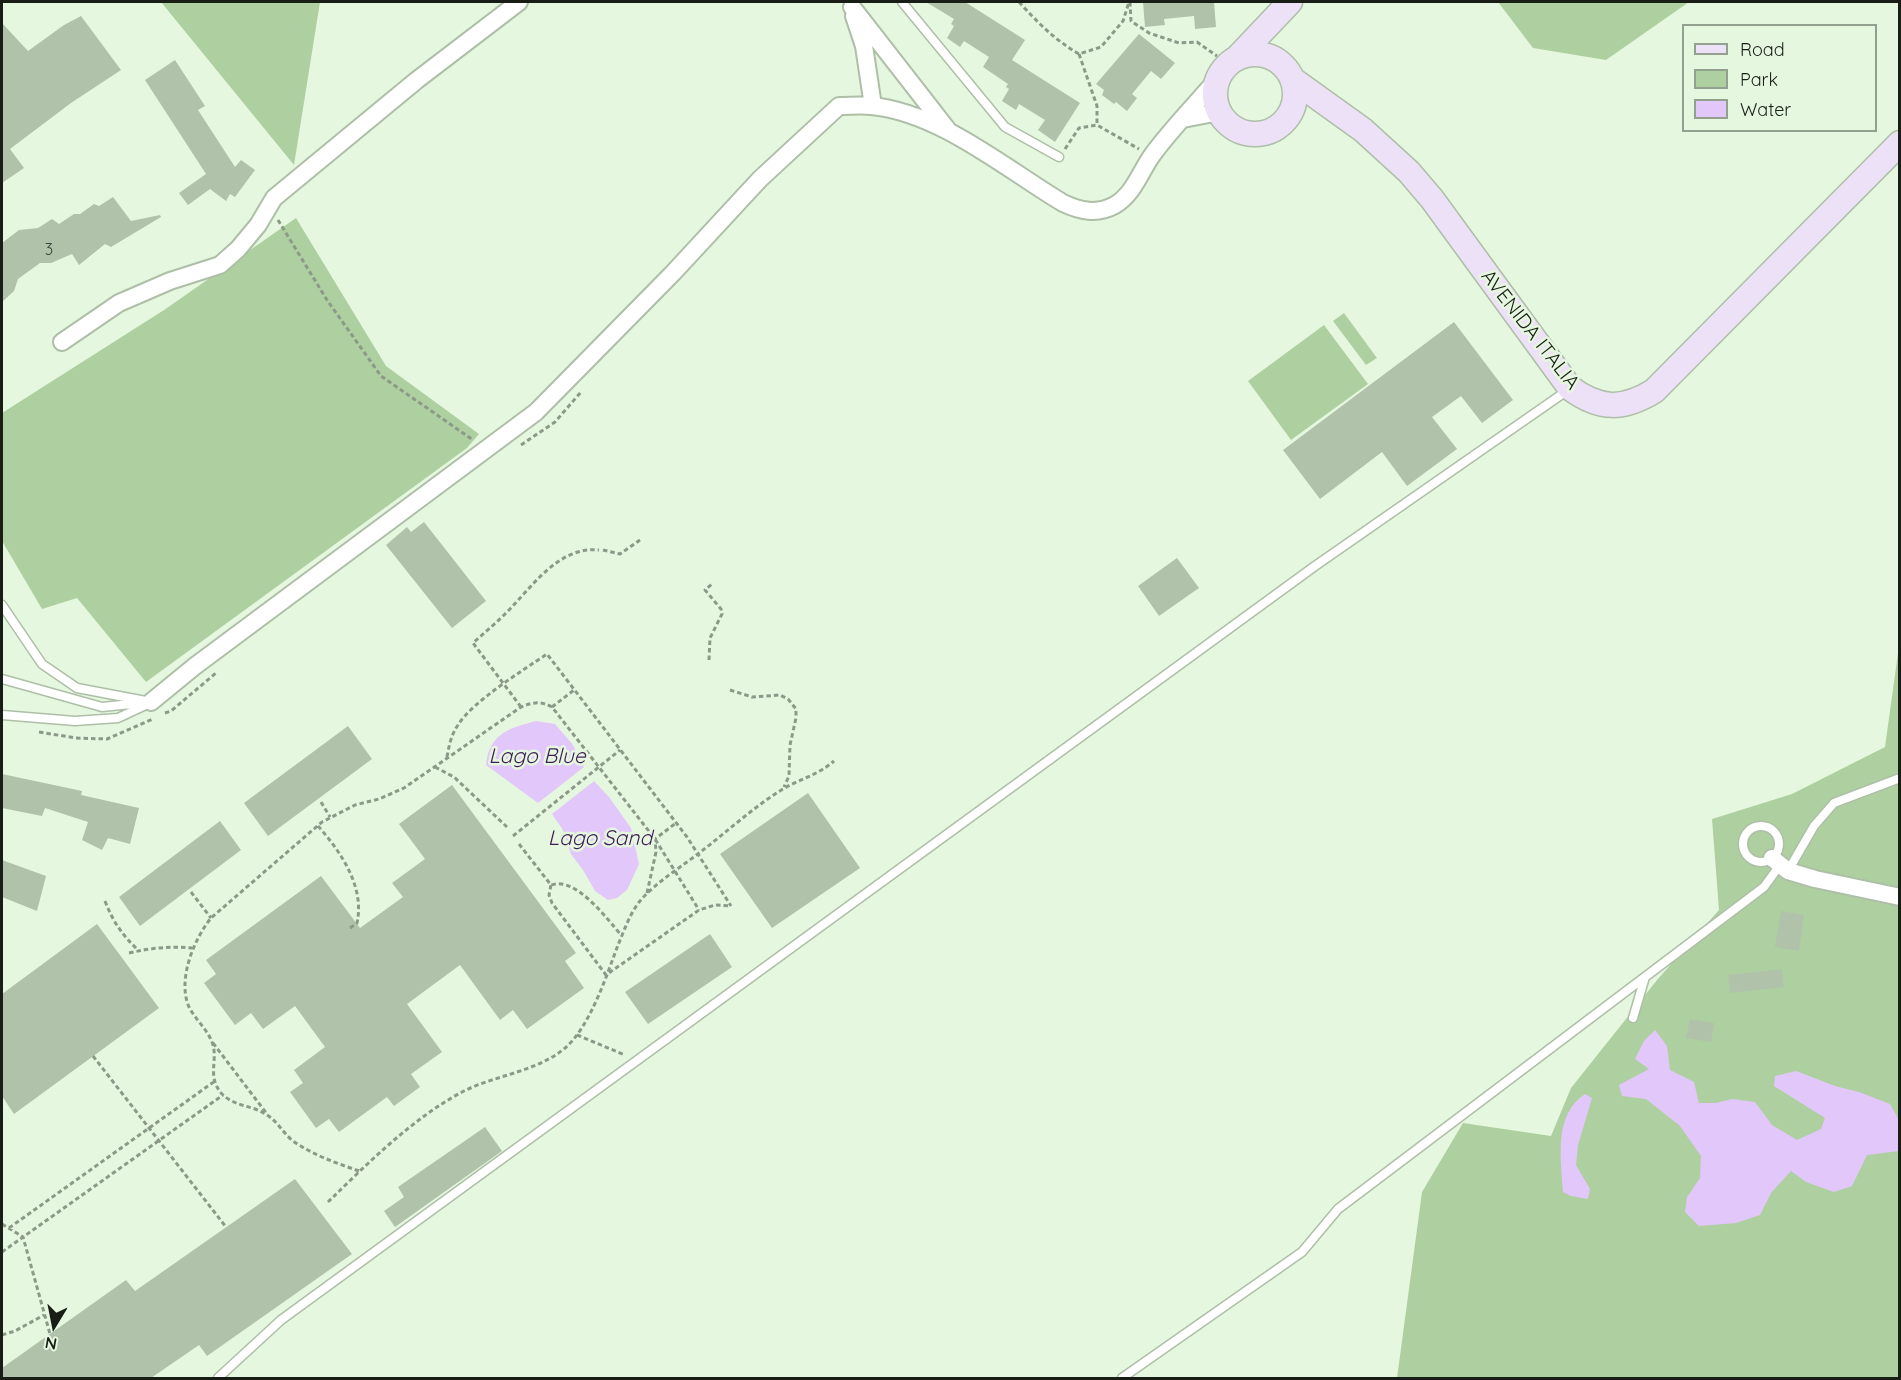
<!DOCTYPE html>
<html>
<head>
<meta charset="utf-8">
<style>
  body { margin:0 }
  #map { position:relative; width:1901px; height:1380px; overflow:hidden; background:#e6f7df; font-family:Quicksand,sans-serif }
  canvas { display:block }
  .frame { position:absolute; inset:0; border:3px solid #181e16; pointer-events:none }
  .legend { position:absolute; left:1682px; top:24px; width:195px; height:108px; box-sizing:border-box; background:#e6f7df; border:2px solid #94a08f; margin:0; padding:8px 10px; list-style:none; font-size:18px; color:#181e16 }
  .legend li { display:flex; align-items:center; gap:12px; height:30px }
  .legend b { width:30px; border:2px solid #94a08f }
  .north { position:absolute; left:24px; top:1296px; width:60px; height:60px; -webkit-text-stroke:4px #e6f7df; paint-order:stroke; rotate:190deg; font-size:16px; font-weight:700; line-height:24px; text-align:center; color:#181e16 }
  .north::after { content:''; display:block; margin:auto; width:21px; height:27px; background:#181e16; clip-path:polygon(50% 0,100% 100%,50% 72%,0 100%) }
</style>
</head>
<body>
<div id="map">
<canvas width="1901" height="1380"></canvas>
<div class="frame"></div>
<ul class="legend">
<li><b style="height:8px;background:#ece1f6"></b>Road</li>
<li><b style="height:16px;background:#aed0a0"></b>Park</li>
<li><b style="height:16px;background:#e2c7fa"></b>Water</li>
</ul>
<div class="north">N</div>
</div>
<script>
const context = document.querySelector('canvas').getContext('2d');
context.lineJoin = 'round';
function paint(path, color) { context.fillStyle = color; context.fill(path, 'evenodd'); }
function stroke(path, color, width, dash) { context.strokeStyle = color; context.lineWidth = width; context.lineCap = dash ? 'butt' : 'round'; context.setLineDash(dash || []); context.stroke(path); }
function write(font, color, halo, rows, align = 'center') {
  context.font = font + ' Quicksand,sans-serif'; context.lineWidth = 5; context.setLineDash([]); context.textBaseline = 'middle'; context.strokeStyle = halo; context.fillStyle = color; for (const [text, x, y, turn = 0] of rows) {
    context.save(); context.translate(x, y); context.rotate((+turn || 0) * Math.PI / 180); context.textAlign = isNaN(turn) ? turn : align; if (halo) context.strokeText(text, 0, 0); context.fillText(text, 0, 0); context.restore();
  }
}
const green = new Path2D(`
  M 161,2 L 320,2 L 294,165 Z
  M 1498,2 L 1689,2 L 1606,60 L 1533,48 Z
  M 296,218 L 386,366 L 479,434 L 467,448 L 146,682 L 77,598 L 42,609 L 2,541 L 2,413 L 164,310 Z
  M 1344,313 L 1377,358 L 1366,365 L 1333,321 Z
  M 1324,325 L 1368,384 L 1291,440 L 1248,381 Z
  M 1899,646 L 1899,1378 L 1397,1378 L 1422,1192 L 1463,1123 L 1551,1136 L 1571,1088 L 1657,980 L 1719,910 L 1712,819 L 1792,794 L 1885,747 Z`);
const water = new Path2D(`
  M 536,721 L 555,724 L 573,745 L 584,767 L 538,803 L 486,765 C 489,734 509,728 536,721 Z
  M 594,781 L 609,797 L 631,828 L 639,864 L 627,890 L 617,898 L 608,900 L 595,891 L 583,870 L 571,854 L 563,830 L 552,814 Z
  M 1655,1030 L 1667,1046 L 1670,1070 L 1694,1082 L 1699,1103 L 1716,1103 L 1732,1099 L 1755,1102 L 1772,1125 L 1797,1140 L 1821,1129 L 1825,1118 L 1774,1086 L 1775,1076 L 1796,1071 L 1835,1086 L 1859,1092 L 1890,1104 L 1899,1120 L 1899,1151 L 1867,1155 L 1852,1186 L 1834,1192 L 1806,1182 L 1791,1171 L 1771,1193 L 1760,1215 L 1736,1223 L 1699,1226 L 1685,1212 L 1687,1197 L 1700,1178 L 1701,1156 L 1680,1126 L 1646,1099 L 1622,1096 L 1619,1085 L 1649,1069 L 1635,1059 L 1644,1041 Z
  M 1585,1094 L 1592,1098 L 1578,1145 L 1576,1165 L 1590,1189 L 1588,1199 L 1571,1196 L 1563,1192 C 1561,1159 1553,1115 1585,1094 Z`);
const building = new Path2D(`
  M 926,2 L 965,2 L 1025,40 L 1012,60 L 1080,103 L 1055,142 L 1038,130 L 1045,120 L 1019,104 L 1016,110 L 1002,101 L 1009,89 L 1006,87 L 1008,84 L 983,67 L 989,57 L 964,41 L 960,47 L 947,38 L 954,26 L 951,24 L 954,19 Z
  M 1143,2 L 1214,2 L 1216,27 L 1195,29 L 1194,16 L 1164,19 L 1165,25 L 1145,27 Z
  M 81,16 L 121,70 L 71,103 L 10,149 L 24,168 L 2,183 L 2,23 L 28,51 L 64,25 Z
  M 1139,34 L 1175,63 L 1161,79 L 1151,71 L 1132,94 L 1137,98 L 1127,111 L 1116,102 L 1114,104 L 1102,95 L 1104,90 L 1096,84 Z
  M 175,60 L 205,106 L 198,110 L 235,167 L 241,160 L 255,170 L 235,197 L 230,194 L 226,201 L 210,189 L 188,205 L 179,193 L 206,174 L 145,80 Z
  M 113,197 L 131,221 L 160,215 L 161,217 L 111,247 L 105,244 L 79,265 L 72,254 L 51,263 L 40,263 L 18,279 L 14,291 L 2,302 L 2,243 L 19,230 L 38,228 L 52,219 L 59,224 L 74,214 L 80,214 L 94,204 L 99,206 Z
  M 1454,322 L 1513,400 L 1482,423 L 1461,396 L 1432,417 L 1457,449 L 1407,486 L 1382,452 L 1320,499 L 1283,450 Z
  M 424,522 L 486,601 L 452,628 L 386,545 L 407,527 L 411,532 Z
  M 1177,558 L 1199,588 L 1159,616 L 1138,586 Z
  M 348,726 L 372,759 L 268,836 L 244,803 Z
  M 2,774 L 82,791 L 81,795 L 139,808 L 130,844 L 108,838 L 102,850 L 82,840 L 88,822 L 45,808 L 42,816 L 2,808 Z
  M 452,785 L 576,953 L 565,961 L 584,988 L 527,1029 L 513,1010 L 500,1020 L 460,965 L 407,1004 L 442,1052 L 411,1074 L 420,1087 L 394,1106 L 387,1097 L 339,1132 L 329,1119 L 316,1128 L 290,1092 L 303,1083 L 294,1070 L 325,1047 L 295,1006 L 263,1029 L 251,1013 L 235,1025 L 204,983 L 216,974 L 206,960 L 321,876 L 360,928 L 403,897 L 392,883 L 425,859 L 399,824 Z
  M 808,793 L 860,868 L 772,928 L 720,854 Z
  M 220,821 L 241,850 L 140,926 L 119,897 Z
  M 2,860 L 46,876 L 37,911 L 2,897 Z
  M 1781,911 L 1804,915 L 1799,951 L 1775,947 Z
  M 97,924 L 159,1008 L 14,1114 L 2,1096 L 2,994 Z
  M 710,934 L 732,967 L 648,1024 L 625,992 Z
  M 1782,969 L 1784,987 L 1730,993 L 1728,975 Z
  M 1690,1019 L 1714,1023 L 1711,1042 L 1686,1038 Z
  M 485,1127 L 502,1151 L 395,1227 L 384,1211 L 404,1197 L 398,1187 Z
  M 295,1179 L 352,1254 L 207,1356 L 199,1345 L 151,1378 L 2,1378 L 2,1368 L 126,1280 L 135,1291 Z`);
const path = new Path2D(`
  M 1019,2 C 1037,22 1055,40 1079,54 L 1101,47 L 1123,21 L 1129,2
  M 1130,2 L 1131,21 L 1149,33 L 1179,43 L 1197,42 L 1217,56
  M 1079,54 L 1097,106 L 1097,124
  M 1065,149 L 1079,128 L 1097,125 L 1139,149
  M 278,220 L 327,300 L 381,376 L 473,440
  M 521,445 L 555,422 L 581,392
  M 603,550 L 620,554 L 640,540
  M 709,660 L 710,638 L 722,614 L 721,609 L 705,590 L 712,584
  M 730,690 L 752,697 L 780,695 L 788,699 L 796,709 L 796,718 L 790,745 L 789,776 L 784,787
  M 521,707 L 473,643 C 483,634 494,625 504,615 C 531,589 557,546 599,550
  M 552,707 L 574,690
  M 165,713 L 171,711 L 216,673
  M 39,732 L 76,738 L 107,739 L 153,719
  M 447,757 C 449,746 451,735 458,725 C 473,701 522,671 547,654 L 687,837 L 731,906
  M 435,767 L 454,777 L 507,827
  M 321,802 L 330,817
  M 318,826 C 341,852 365,887 357,923 L 350,928
  M 513,836 L 620,750
  M 519,844 L 551,885 C 576,876 607,919 622,936
  M 551,885 L 549,895 L 552,903 L 606,975 L 699,910 L 715,905 L 731,906
  M 191,892 L 211,918
  M 647,893 L 656,852 L 655,839 L 676,823
  M 105,901 C 113,922 123,936 139,951
  M 129,953 C 151,948 170,946 192,948
  M 577,1035 L 625,1055
  M 213,1043 L 267,1114
  M 93,1056 L 226,1227
  M 359,1171 C 336,1163 313,1155 293,1141 C 283,1133 278,1122 267,1115 C 253,1105 235,1107 222,1094 C 206,1076 219,1060 212,1042 C 207,1029 195,1019 189,1007 C 177,980 194,939 211,918 L 322,822 L 355,805 L 379,799 L 404,788 L 521,707 C 533,702 541,701 552,707 L 655,839 L 699,910
  M 328,1202 C 368,1163 414,1117 464,1091 C 496,1075 535,1072 564,1049 C 590,1027 606,977 618,945 C 624,931 630,913 640,901 C 657,881 683,866 703,850 C 729,830 755,806 783,789 C 800,779 818,775 834,761
  M 2,1224 L 23,1237 L 50,1334
  M 9,1228 L 215,1081
  M 2,1252 L 223,1095
  M 2,1335 L 15,1331 L 44,1315`);
const lane = new Path2D(`
  M 902,2 L 1005,127 L 1059,157
  M 2,605 L 42,664 L 77,688 L 151,702
  M 2,679 L 102,707 L 141,703
  M 2,715 L 75,721 L 118,718 L 150,703
  M1743 844a18 18 0 1 1 36 0a18 18 0 1 1-36 0Z
  M 1788,871 L 1814,826 L 1834,803 L 1900,778
  M 1633,1018 L 1645,977
  M 218,1378 L 281,1320 L 1315,566 L 1568,390
  M 1122,1378 L 1302,1252 L 1338,1209 L 1764,887 L 1780,865`);
const street = new Path2D(`
  M 852,7 L 947,129
  M 854,16 L 864,46 L 873,106
  M 1183,119 L 1219,112
  M 62,342 L 119,303 L 170,281 L 220,265 L 238,249 L 258,225 L 274,198 L 417,80 L 519,2
  M 151,702 L 195,666 L 536,412 L 673,273 L 760,179 L 839,106 C 850,106 861,105 871,106 C 939,112 1006,169 1063,203 C 1080,211 1097,215 1115,205 C 1134,194 1141,170 1153,154 C 1173,127 1197,103 1219,77
  M 1772,858 L 1788,871 L 1815,879 L 1900,897`);
const secondary = new Path2D(`
  M1215 94a40 40 0 1 1 80 0a40 40 0 1 1-80 0Z
  M 1236,59 L 1290,2
  M 1292,79 L 1363,130 L 1409,172 L 1432,199 L 1570,388 C 1600,410 1623,410 1654,391 L 1900,143`);
const numberNames = [
  ["3",49,250]
];
const streetNames = [
  ["AVENIDA ITALIA",1530,330,52]
];
const waterNames = [
  ["Lago Blue",537,757],
  ["Lago Sand",600,839]
];
paint(green, '#aed0a0');
paint(water, '#e2c7fa');
paint(building, '#b1c2aa');
stroke(lane, '#aebfa7', 11);
stroke(street, '#aebfa7', 20);
stroke(secondary, '#aebfa7', 27);
stroke(path, '#8c9988', 3, [4.5, 3]);
stroke(lane, '#fff', 8);
stroke(street, '#fff', 16);
stroke(secondary, '#ece1f6', 24);
write('16px', '#3e473b', null, numberNames);
write('20px', '#181e16', '#e6f7df', streetNames);
write('italic 21px', '#3f1d58', '#e6f7df', waterNames);
</script>
</body>
</html>
